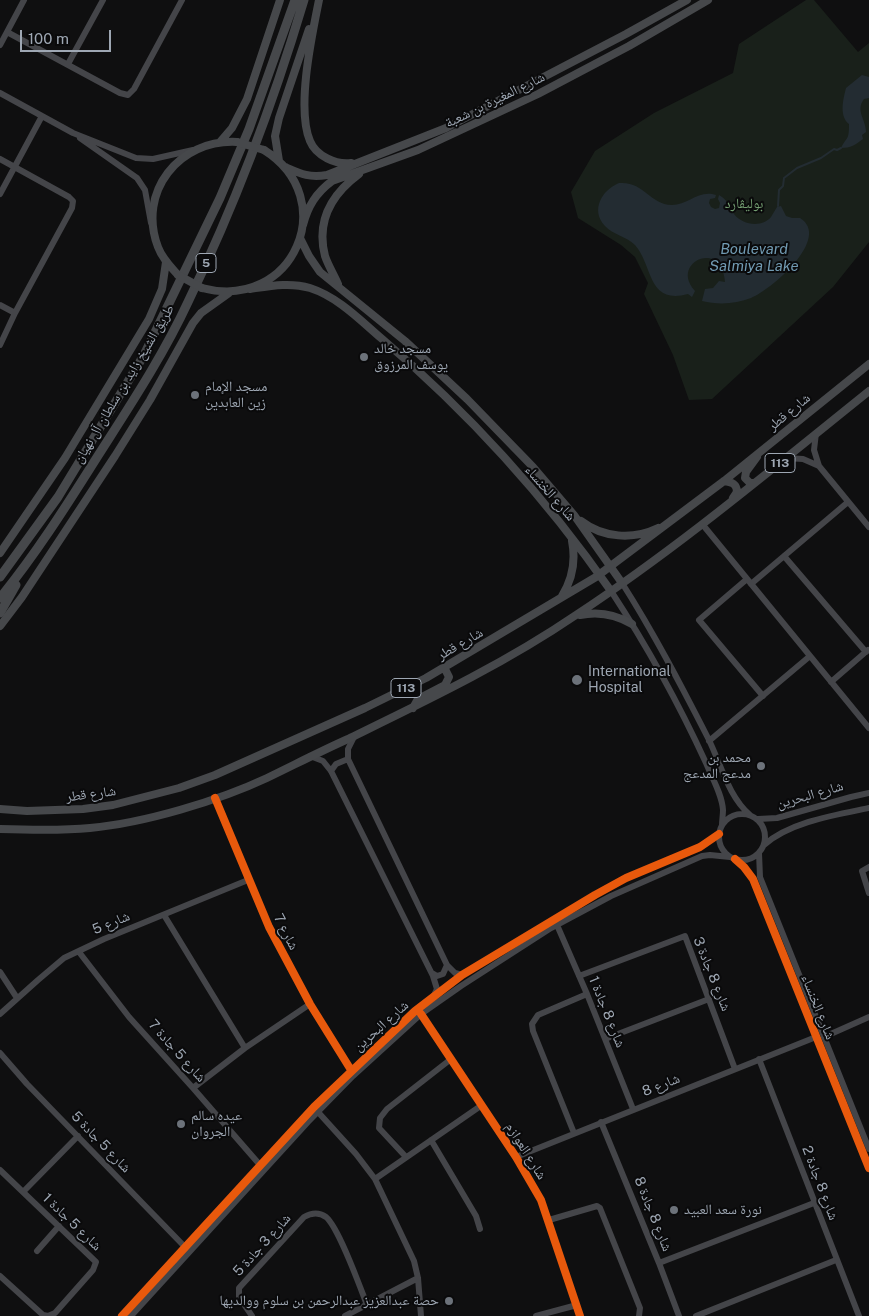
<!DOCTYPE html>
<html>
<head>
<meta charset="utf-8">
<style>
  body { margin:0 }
  #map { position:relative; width:869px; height:1316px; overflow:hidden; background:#0f0f10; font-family:"Public Sans",sans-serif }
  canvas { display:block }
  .scale { position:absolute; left:20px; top:30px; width:91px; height:22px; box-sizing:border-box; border:2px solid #9ea7b3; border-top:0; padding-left:6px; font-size:15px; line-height:18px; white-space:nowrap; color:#9ea7b3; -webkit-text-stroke:4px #0a0a0b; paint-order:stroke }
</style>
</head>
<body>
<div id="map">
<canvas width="869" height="1316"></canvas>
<div class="scale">100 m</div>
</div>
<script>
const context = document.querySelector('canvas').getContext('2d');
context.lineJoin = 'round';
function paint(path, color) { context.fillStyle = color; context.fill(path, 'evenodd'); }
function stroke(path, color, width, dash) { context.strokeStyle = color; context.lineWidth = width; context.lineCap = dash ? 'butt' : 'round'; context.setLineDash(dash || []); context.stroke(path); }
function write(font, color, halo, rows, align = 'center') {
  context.font = font + ' "Public Sans","Noto Naskh Arabic",sans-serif'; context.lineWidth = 4; context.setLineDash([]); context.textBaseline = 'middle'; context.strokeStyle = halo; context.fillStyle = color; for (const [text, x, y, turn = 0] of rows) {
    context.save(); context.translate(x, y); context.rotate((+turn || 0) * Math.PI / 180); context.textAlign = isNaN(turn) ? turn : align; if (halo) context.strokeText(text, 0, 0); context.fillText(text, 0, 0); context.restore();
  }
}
const green = new Path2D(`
  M 806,0 L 814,0 L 858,52 L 869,43 L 869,242 L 833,287 L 712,399 L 689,400 L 673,355 L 644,294 L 648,283 L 635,257 L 621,245 L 578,218 L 571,192 L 595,151 L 654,113 L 733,73 L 739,44 Z`);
const water = new Path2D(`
  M 862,75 L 869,77 L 869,98 L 864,99 C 855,111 866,119 866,132 L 862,135 L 863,139 C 855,145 851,148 841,148 C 847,136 849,141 849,124 C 839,116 843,100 846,88 Z
  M 619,183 C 644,181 649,204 672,205 C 688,205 699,189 716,195 L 715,198 L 710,199 L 709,203 L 711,207 L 715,209 L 719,208 L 720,203 L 718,199 L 719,195 C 728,200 729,207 734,214 C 742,225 762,228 771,217 C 773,214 775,210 777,207 L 781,206 L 786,216 L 792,218 L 800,218 C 832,238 771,290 751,298 C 736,304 718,305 702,301 L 705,289 L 713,288 L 719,281 L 725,282 C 722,238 669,263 695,291 L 692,297 L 688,294 C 647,305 653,265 635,245 C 626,236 613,235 605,226 C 590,210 602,190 619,183 Z`);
const stream = new Path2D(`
  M 778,206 L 779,190 L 783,186 L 784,178 L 797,168 L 821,158 L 834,149 L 837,150 L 841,148`);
const minor = new Path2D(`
  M 7,32 L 120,93 L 128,95 L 134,89 L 182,0
  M 0,45 L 24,0
  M 68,64 L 103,0
  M 0,93 L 73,133 L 136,158 L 153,159 L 193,150
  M 80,138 L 137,178 L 145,190 L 151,223
  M 0,159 L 69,197 L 73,201 L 72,208 L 15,313 L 0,345
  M 0,194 L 42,116
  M 0,305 L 15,313
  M 816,433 L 814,450 L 819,466 L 869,527
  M 786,458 L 803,459 L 819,466
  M 703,525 L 869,728
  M 784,556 L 866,652
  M 747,579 L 699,620 L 763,696
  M 622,583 C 654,633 681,685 708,738 C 721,764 728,796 750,815
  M 751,584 L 848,502
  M 611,591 C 647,646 679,704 706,763 C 712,778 722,794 723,810 C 723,815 722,820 722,825
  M 831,682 L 868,650
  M 354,737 L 348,749 L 348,759 L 447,965 L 455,973 L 462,975
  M 709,741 L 810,656
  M 310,756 L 323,761 L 331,771 L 433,976 L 437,989 L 434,995
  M 331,771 L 336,764 L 348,759
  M 215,798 L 269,927 L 310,1004 L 351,1070
  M719 837a23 23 0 1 1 46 0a23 23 0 1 1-46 0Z
  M 758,819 L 777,818 L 851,797 L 869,793
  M 764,845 C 790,822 835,815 869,808
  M 759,853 L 760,877 L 869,1149
  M 735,859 L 744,867 L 753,879 L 869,1168
  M 869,867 L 862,871 L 869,893
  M 164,915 L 245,1048
  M 557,925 L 587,994 L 633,1109
  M 79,952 L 129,1017 L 193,1088 L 260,1165
  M 0,972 L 17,998
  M 432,973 L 437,976 L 443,974 L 447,965
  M 579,976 L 685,936 L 735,1069
  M 0,1014 L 38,980 L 64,958 L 104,939 L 248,880
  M 421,1014 L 516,1157 L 541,1200 L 580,1316
  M 824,1037 L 869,1017
  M 605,1039 L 709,999
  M 0,1053 L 27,1084 L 185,1247
  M 759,1059 L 859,1316
  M 193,1088 L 245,1048 L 310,1004
  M 318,1112 L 356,1154 L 375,1179 L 414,1261 L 418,1278 L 421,1316
  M 601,1122 L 659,1263 L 679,1316
  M 574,1133 L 533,1031 L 532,1024 L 538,1015 L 587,994
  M 431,1140 L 476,1216 L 480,1229
  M 406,1157 L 379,1128 L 380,1118 L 387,1109 L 451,1059
  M 516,1157 L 816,1037
  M 0,1170 L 96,1262 L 93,1270 L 55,1313 L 48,1316
  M 375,1179 L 482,1105
  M 23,1192 L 78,1136
  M 549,1220 L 597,1206 L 600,1208 L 640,1308 L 639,1316
  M 37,1251 L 59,1226
  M 659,1263 L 814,1203
  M 0,1276 L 43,1315 L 48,1316
  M 122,1316 L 314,1107 L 415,1011 L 462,975 L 595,895 L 626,878 L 700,847 L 719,834
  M 131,1316 L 308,1122 L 353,1076 L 421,1014 L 461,986 L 551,928 L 611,896 L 702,856 L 710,855 L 730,857
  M 252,1316 L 239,1297 L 239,1288 L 304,1217 C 311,1213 319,1212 326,1217 C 339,1228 360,1287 367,1305
  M 345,1316 L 418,1278
  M 536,1316 L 577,1305
  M 696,1316 L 836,1260`);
const major = new Path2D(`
  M 319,0 C 312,35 296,108 310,141 C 316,156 336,165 351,163
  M 220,142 L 232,128 L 247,99 L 280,0
  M 279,161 L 275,136 L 279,118 L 309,29
  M 285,167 C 301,174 309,178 327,175 L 446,128 L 626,34 L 687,0
  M 303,225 C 308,206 316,193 332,181 L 418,150 L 538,94 L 629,46 L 708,0
  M 300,238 L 309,256 L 320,272 L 405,341 L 467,399 L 533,467 L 574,515 L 622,583
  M 178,275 C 170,266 162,258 158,247 C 137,192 179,139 237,142
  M 338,284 C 334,275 328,265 325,256 C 316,221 332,194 359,174
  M 202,288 C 294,312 342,199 264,150
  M 250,289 C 270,286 290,282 310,288 C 338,297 360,320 381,338 C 468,412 546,498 611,591
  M 724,481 C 732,482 737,484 737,492 L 733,498
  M 754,483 L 750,483 L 745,478 L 746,472 L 757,457
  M 581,521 C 603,538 633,540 658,528
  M 0,553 L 65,458 L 149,319 L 162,289 L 166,262
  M 562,596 C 573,578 576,561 572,541
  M 580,615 C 599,611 615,614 632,624
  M 0,626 L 22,597 L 115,456 L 150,400 L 193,323 L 201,313 L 229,293
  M 413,708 L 418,699 L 445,685 L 449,677 L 444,667
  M 0,809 L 27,811 L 83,809 L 113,805 L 179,788 L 215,775 L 365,708 L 426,678 L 596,577 L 724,481 L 869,364
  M 0,829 C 30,830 60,831 90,828 C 144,823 218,801 267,778 C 294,765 321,751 348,739 C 426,701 504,664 576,615 C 679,547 773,468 869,391`);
const highway = new Path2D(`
  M 0,577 L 58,497 L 144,355 L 220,198 L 249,129 L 295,0
  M 0,598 C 35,555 65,508 94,462 C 127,410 162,358 188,302 C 235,205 273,104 304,0
  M 0,613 L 16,585`);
const majorBridge = new Path2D(`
  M 237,142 L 264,150
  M 178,275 L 202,288`);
const cycleway = new Path2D(`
  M 215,798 L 269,927 L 310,1004 L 351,1070
  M 735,859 L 744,867 L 753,879 L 869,1168
  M 421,1014 L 516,1157 L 541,1200 L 580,1316
  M 122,1316 L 314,1107 L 415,1011 L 462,975 L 595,895 L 626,878 L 700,847 L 719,834`);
const markers = [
  [364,357,5,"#6c727a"],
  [195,395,5,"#6c727a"],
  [577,680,6,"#6c727a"],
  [761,766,5,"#6c727a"],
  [181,1124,5,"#6c727a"],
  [674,1210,5,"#6c727a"],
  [449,1301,5,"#6c727a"]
];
const shields = [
  [206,263,20],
  [780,463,30],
  [406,688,30]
];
const shieldNames = [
  ["5",206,263],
  ["113",780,463],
  ["113",406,688]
];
const streetNames = [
  ["شارع المغيرة بن شعبة",495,100,-26],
  ["طريق الشيخ زايد بن سلطان آل نهيان",124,384,-59],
  ["شارع قطر",789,412,-39],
  ["شارع الخنساء",550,493,49],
  ["شارع قطر",460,644,-30],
  ["شارع قطر",91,794,-7],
  ["شارع البحرين",810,795,-16],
  ["شارع 5",111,923,-23],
  ["شارع 7",286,932,63],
  ["شارع 8 جادة 3",712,974,68],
  ["شارع الخنساء",818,1007,68],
  ["شارع 8 جادة 1",607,1012,68],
  ["شارع البحرين",381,1026,-42],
  ["شارع 5 جادة 7",177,1051,48],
  ["شارع 8",661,1085,-22],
  ["شارع 5 جادة 5",101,1142,46],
  ["شارع العوازم",526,1151,58],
  ["شارع 8 جادة 2",820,1183,69],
  ["شارع 8 جادة 8",653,1214,68],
  ["شارع 5 جادة 1",72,1222,44],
  ["شارع 3 جادة 5",262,1245,-48]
];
const parkNames = [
  ["بوليڤارد",744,204]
];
const poiNames = [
  ["مسجد خالد",374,349],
  ["يوسف المرزوق",374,365],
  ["مسجد الإمام",205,387],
  ["زين العابدين",205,403],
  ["International",588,672],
  ["Hospital",588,688],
  ["محمد بن",751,758,"right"],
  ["مدعج المدعج",751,774,"right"],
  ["عيده سالم",191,1116],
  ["الجروان",191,1132],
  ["نورة سعد العبيد",684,1210],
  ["حصة عبدالعزيز عبدالرحمن بن سلوم ووالديها",439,1301,"right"]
];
const waterNames = [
  ["Boulevard",754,249],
  ["Salmiya Lake",754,266]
];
paint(green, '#19201a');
paint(water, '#232c32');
stroke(stream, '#232c32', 2);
stroke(minor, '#444549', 6);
stroke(major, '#46484b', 8);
stroke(highway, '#46484b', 9);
stroke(majorBridge, '#46484b', 8);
stroke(cycleway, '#e8590c', 8);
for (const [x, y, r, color] of markers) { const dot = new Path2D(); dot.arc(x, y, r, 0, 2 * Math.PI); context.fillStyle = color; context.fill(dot); stroke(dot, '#0a0a0b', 2); }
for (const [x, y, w] of shields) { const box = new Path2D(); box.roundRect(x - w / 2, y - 9.5, w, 19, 4); context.fillStyle = '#0a0a0b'; context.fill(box); stroke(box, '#9ea7b3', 1); }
write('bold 12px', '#9ea7b3', null, shieldNames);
write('14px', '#9ea7b3', '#0a0a0b', streetNames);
write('14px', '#75a073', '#0a0a0b', parkNames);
write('14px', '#9ea7b3', '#0a0a0b', poiNames, 'left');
write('italic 15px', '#719ab2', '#0a0a0b', waterNames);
</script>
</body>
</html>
